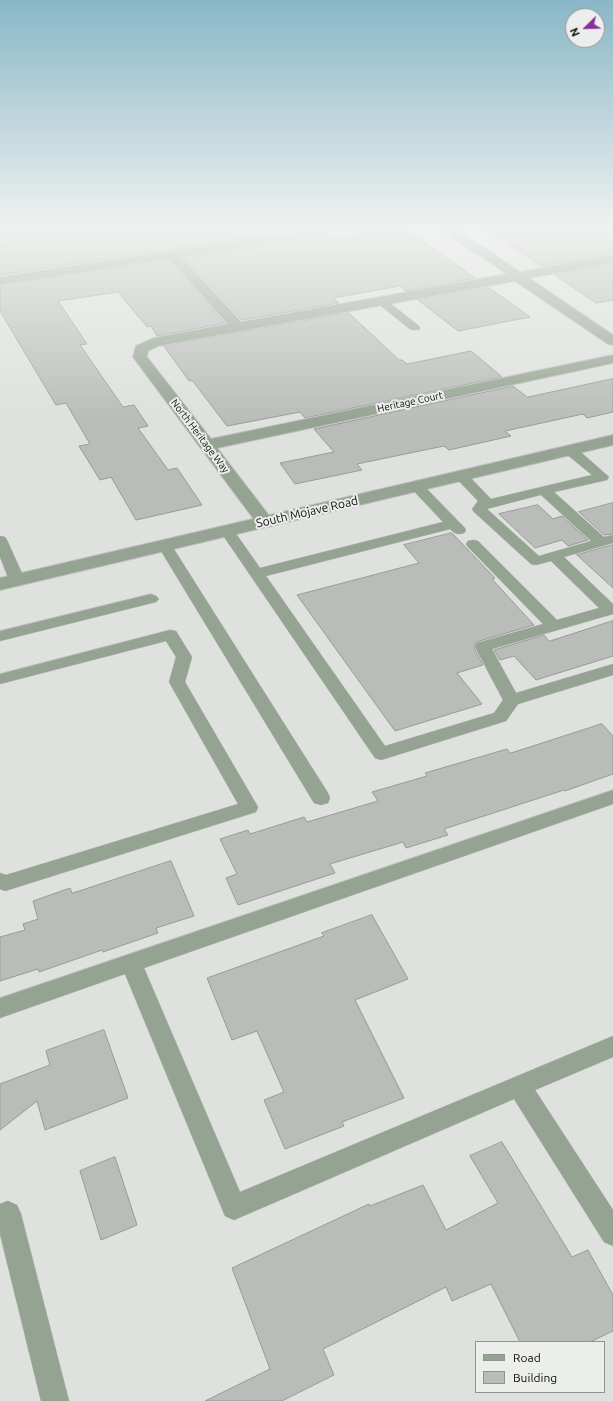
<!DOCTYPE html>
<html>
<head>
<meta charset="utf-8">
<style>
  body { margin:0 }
  #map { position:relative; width:613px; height:1401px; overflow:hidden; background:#dee1de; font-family:Ubuntu,sans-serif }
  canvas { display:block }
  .legend { position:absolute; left:475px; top:1341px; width:130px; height:52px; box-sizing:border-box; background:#ebeeeb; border:1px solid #929491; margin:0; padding:5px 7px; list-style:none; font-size:12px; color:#0c0c0b }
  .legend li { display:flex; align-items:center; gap:8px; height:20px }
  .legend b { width:20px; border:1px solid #929491 }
  .north { position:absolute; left:565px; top:8px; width:40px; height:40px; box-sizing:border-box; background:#ebeeeb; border:1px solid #929491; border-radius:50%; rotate:247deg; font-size:11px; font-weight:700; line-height:16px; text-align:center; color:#0c0c0b }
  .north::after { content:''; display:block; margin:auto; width:14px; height:18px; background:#882f9b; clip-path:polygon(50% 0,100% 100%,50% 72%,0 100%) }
</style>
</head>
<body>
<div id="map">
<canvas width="613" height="1401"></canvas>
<ul class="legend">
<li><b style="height:5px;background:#95a392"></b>Road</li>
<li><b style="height:11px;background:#babcb9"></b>Building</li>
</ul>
<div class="north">N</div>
</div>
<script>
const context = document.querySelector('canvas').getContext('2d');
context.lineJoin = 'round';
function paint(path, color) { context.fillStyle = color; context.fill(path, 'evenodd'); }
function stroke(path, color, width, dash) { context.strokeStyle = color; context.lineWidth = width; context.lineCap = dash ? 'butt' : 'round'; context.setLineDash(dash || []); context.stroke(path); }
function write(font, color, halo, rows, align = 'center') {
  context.font = font + ' Ubuntu,sans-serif'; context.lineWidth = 4; context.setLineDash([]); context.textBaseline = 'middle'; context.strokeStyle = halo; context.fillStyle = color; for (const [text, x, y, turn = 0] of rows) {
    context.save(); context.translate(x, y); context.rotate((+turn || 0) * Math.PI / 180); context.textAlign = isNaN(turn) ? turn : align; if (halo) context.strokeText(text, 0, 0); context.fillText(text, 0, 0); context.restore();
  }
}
const building = new Path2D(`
  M 0,226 L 327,226 L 0,275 Z
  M 401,226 L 475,278 L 406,291 L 400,286 L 333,298 L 339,303 L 242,320 L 184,258 L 327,236 L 328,238 Z
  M 479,226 L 613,226 L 613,254 L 542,266 Z
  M 168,261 L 225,323 L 157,336 L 151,326 L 147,327 L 118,292 L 58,301 L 87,344 L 80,345 L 123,407 L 134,405 L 148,426 L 138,428 L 168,470 L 177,468 L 202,505 L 136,520 L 111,477 L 100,480 L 79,446 L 90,444 L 66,403 L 56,405 L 0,311 L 0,286 Z
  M 613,265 L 613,300 L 596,303 L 555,275 Z
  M 488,287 L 530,317 L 458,331 L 418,300 Z
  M 349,313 L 399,360 L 402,360 L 407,364 L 471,351 L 502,377 L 305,418 L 300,412 L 227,426 L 192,380 L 189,381 L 164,346 Z
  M 613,379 L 613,412 L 587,418 L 583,414 L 505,431 L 511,436 L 449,450 L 444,446 L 357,464 L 362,470 L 295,484 L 280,463 L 334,452 L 314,429 L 513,386 L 527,397 Z
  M 613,503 L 613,534 L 604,535 L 579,512 Z
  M 538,505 L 553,519 L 562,516 L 588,540 L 568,546 L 562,540 L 535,548 L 499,514 Z
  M 452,533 L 495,578 L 492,579 L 534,625 L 476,642 L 474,648 L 483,665 L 457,673 L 482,704 L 395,731 L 297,595 L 419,563 L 404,545 Z
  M 613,545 L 613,588 L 577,555 Z
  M 613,621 L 613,656 L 536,680 L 514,656 L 500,660 L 494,650 L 544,635 L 549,641 Z
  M 602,724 L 613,736 L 613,774 L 565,791 L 564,790 L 444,829 L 448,835 L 406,848 L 403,842 L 330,864 L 335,873 L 238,905 L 226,878 L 237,874 L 220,839 L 248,830 L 250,834 L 304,817 L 307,822 L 378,801 L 372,792 L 427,776 L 425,773 L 507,749 L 510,753 Z
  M 171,861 L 194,916 L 156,928 L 158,933 L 103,952 L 102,950 L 39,972 L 38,969 L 0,981 L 0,937 L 25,930 L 23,924 L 38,919 L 33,901 L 70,888 L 72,893 Z
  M 372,915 L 408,979 L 355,1000 L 404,1098 L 342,1122 L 344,1126 L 285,1149 L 264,1100 L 284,1092 L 257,1031 L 232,1040 L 207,978 L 324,936 L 322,933 Z
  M 104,1030 L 128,1098 L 45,1130 L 37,1101 L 0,1130 L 0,1084 L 50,1065 L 46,1051 Z
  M 502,1142 L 572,1257 L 588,1250 L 613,1295 L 613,1331 L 590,1342 L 520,1342 L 491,1284 L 452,1301 L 446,1287 L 323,1349 L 334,1375 L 282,1401 L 205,1401 L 270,1369 L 232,1268 L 369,1204 L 370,1206 L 423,1185 L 446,1230 L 498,1203 L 470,1156 Z
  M 115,1157 L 137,1225 L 101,1240 L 80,1171 Z`);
const service = new Path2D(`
  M 381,298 L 385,299 L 419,326 L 420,328 L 419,330 L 411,330 L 377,303 L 376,301 L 377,299 Z
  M 570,446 L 575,447 L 609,477 L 607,480 L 554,492 L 604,537 L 613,535 L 613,543 L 564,557 L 613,604 L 613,614 L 492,649 L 516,693 L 613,664 L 613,675 L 518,704 L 506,721 L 381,760 L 375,758 L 220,531 L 222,528 L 227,527 L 232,528 L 260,568 L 443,522 L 409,486 L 411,483 L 421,483 L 464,527 L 466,530 L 464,533 C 458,535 455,534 450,529 L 266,576 L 385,746 L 494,713 L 503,700 L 475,647 L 477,643 L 543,624 L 468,547 L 466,544 L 468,541 L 473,540 L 478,541 L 557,620 L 599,608 L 551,561 L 536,565 L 531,564 L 474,512 L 472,509 L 478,501 L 454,476 L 456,473 L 466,473 L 491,499 L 592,475 L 565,453 L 564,450 L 565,447 ZM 541,495 L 591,541 L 539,556 L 487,509 Z
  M 0,536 L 5,537 L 7,540 L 25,580 L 22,583 L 17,585 L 12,583 L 9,580 L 0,557 Z
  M 165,542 L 170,543 L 172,546 L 328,793 L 330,798 L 328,803 L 321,805 L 314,803 L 158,546 L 160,543 Z
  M 151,594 L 156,596 L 159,599 L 156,602 L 0,641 L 0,631 Z
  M 170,630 L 176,631 L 192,657 L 185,682 L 258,807 L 256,812 L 5,891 L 0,889 L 0,873 L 6,875 L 238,804 L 169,682 L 176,657 L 166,641 L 0,684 L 0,674 Z
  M 613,790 L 613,804 L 144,968 L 240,1192 L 613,1036 L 613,1057 L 535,1090 L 613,1210 L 613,1246 L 604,1242 L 514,1099 L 234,1220 L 225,1216 L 125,974 L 0,1018 L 0,998 Z
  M 8,1201 L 17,1205 L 21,1214 L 69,1401 L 41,1401 L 0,1234 L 0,1204 Z`);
const minor = new Path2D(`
  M 335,226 L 361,226 L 359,229 L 355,230 L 181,257 L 241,322 L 507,274 L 440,229 L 438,226 L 451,226 L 520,272 L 613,255 L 613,263 L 529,278 L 613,335 L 613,345 L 608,344 L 515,281 L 158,346 L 148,351 L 147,357 L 211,439 L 613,355 L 613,363 L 217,448 L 274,522 L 271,526 L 265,527 L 259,526 L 133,357 L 136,346 L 154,338 L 228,324 L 169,259 L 0,285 L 0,277 Z`);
const tertiary = new Path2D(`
  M 613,435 L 613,445 L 0,590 L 0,578 Z`);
const farStreetnames = [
  ["Heritage Court",410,402,-12],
  ["North Heritage Way",200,436,53]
];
const streetNames = [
  ["South Mojave Road",307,512,-13]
];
paint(building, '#babcb9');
stroke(building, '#989a98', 1);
stroke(service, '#bcbfbc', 1);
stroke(minor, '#bcbfbc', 2);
stroke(tertiary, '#bcbfbc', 2);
paint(service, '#95a392');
paint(minor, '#95a392');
paint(tertiary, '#95a392');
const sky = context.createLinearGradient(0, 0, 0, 422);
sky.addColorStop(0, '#89b7c7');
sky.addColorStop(0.54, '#f0f2f0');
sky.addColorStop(1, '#f0f2f000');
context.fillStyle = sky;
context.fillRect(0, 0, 613, 422);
write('10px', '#0c0c0b', '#ebeeeb', farStreetnames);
write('12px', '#0c0c0b', '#ebeeeb', streetNames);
</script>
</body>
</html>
